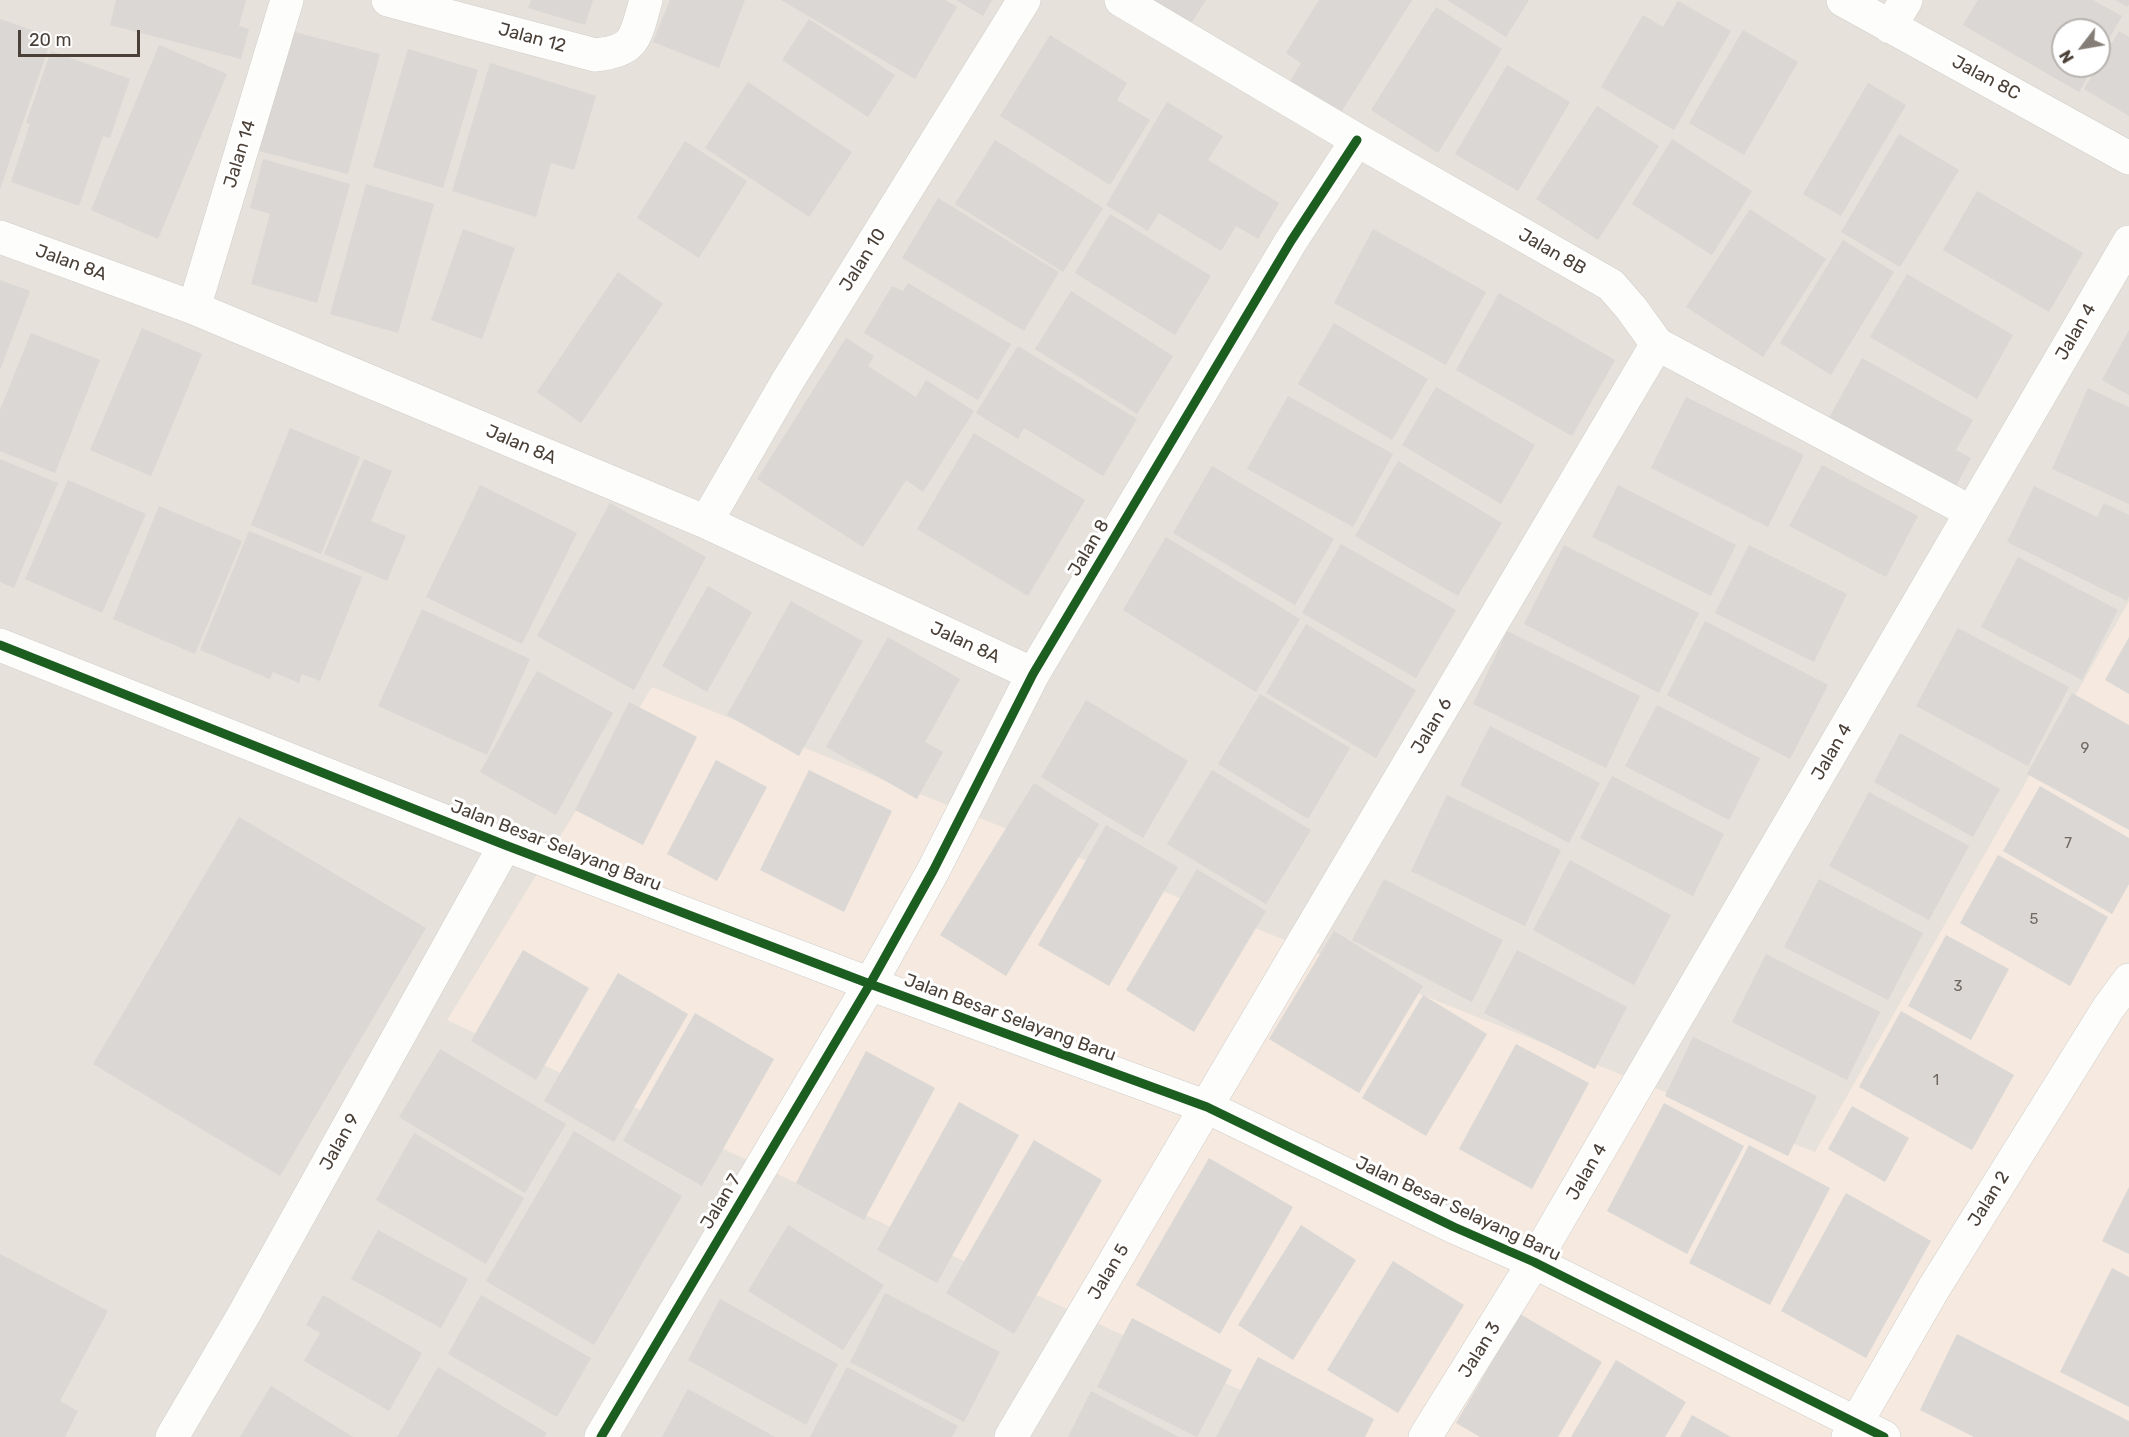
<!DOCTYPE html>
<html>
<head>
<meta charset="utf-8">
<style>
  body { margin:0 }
  #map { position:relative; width:2129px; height:1437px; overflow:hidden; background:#f2f0ed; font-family:Rubik,sans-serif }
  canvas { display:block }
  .north { position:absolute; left:2051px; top:18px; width:60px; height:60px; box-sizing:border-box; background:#fff; border:2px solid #b7b3af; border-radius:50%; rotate:239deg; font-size:16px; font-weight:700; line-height:24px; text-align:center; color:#4a4038 }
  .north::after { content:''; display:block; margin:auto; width:21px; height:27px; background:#857e77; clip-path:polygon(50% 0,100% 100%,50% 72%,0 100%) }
  .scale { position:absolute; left:18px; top:30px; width:122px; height:27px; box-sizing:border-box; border:3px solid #4a4038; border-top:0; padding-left:8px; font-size:18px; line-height:21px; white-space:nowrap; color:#4a4038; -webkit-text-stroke:4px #fff; paint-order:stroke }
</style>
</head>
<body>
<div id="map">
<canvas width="2129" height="1437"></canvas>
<div class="north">N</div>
<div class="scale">20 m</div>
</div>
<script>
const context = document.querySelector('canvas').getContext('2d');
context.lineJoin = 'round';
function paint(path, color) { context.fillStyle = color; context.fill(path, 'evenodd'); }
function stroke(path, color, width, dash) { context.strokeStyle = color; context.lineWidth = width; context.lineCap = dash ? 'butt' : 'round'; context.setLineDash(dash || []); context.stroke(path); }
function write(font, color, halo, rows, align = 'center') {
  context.font = font + ' Rubik,sans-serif'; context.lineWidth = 6; context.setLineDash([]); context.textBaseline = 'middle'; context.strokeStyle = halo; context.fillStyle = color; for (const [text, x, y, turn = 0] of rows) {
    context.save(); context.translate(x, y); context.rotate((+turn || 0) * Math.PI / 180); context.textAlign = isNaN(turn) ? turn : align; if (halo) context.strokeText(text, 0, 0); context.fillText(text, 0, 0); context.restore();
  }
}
const residential = new Path2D(`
  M 0,0 L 2129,0 L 2129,984 L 1841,1437 L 0,1437 ZM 2063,30 L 2099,30 L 2099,66 L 2063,66 Z`);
const commercial = new Path2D(`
  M 2129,601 L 2129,1437 L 1341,1437 L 447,1020 L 652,687 L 1815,1152 Z`);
const building = new Path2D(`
  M 116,0 L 246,0 L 239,26 L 249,29 L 241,59 L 110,25 Z
  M 531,0 L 593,0 L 585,25 L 528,8 Z
  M 670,0 L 745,0 L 719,68 L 653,42 Z
  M 781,0 L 945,0 L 957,7 L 915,79 Z
  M 956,0 L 992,0 L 983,16 Z
  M 1141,0 L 1206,0 L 1187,30 Z
  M 1319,0 L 1412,0 L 1338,117 L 1288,85 L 1301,63 L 1286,53 Z
  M 1447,0 L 1529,0 L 1506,37 Z
  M 1978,0 L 2093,0 L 2122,16 L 2099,57 L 2099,30 L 2063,30 L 2063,66 L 2094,66 L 2079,92 L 1963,25 Z
  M 2115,0 L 2129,0 L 2129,5 L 2127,7 Z
  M 1678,1 L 1731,31 L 1674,130 L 1601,87 L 1643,15 L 1663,27 Z
  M 1436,7 L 1502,49 L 1438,153 L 1371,110 Z
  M 0,19 L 52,37 L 0,189 Z
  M 809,19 L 895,75 L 868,117 L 782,60 Z
  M 1743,30 L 1798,62 L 1744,155 L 1689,123 Z
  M 290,31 L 380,54 L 348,174 L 259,151 Z
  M 2119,31 L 2129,37 L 2129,116 L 2084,89 Z
  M 1050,35 L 1127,83 L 1117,100 L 1150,120 L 1110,185 L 1000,116 Z
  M 159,45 L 227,74 L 158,239 L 91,210 Z
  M 408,49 L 478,70 L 443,188 L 373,167 Z
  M 51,51 L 130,79 L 110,138 L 103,136 L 79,206 L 11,182 L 30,124 L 26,123 Z
  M 490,63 L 596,96 L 574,170 L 551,163 L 536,217 L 452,191 Z
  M 1507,65 L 1570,102 L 1518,191 L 1455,154 Z
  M 748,82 L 852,152 L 809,217 L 705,148 Z
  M 1868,83 L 1906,105 L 1841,216 L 1803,194 Z
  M 1167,102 L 1223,136 L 1208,160 L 1279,203 L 1258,239 L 1236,226 L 1221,251 L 1159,213 L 1148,231 L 1106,205 Z
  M 1597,106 L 1659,146 L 1598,240 L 1536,199 Z
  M 1899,134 L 1959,170 L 1900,267 L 1841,232 Z
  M 1672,139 L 1752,191 L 1712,255 L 1632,204 Z
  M 995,140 L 1103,208 L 1063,272 L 955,204 Z
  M 685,141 L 747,181 L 699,258 L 637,218 Z
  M 263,159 L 350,184 L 317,303 L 251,284 L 270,214 L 250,208 Z
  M 366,184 L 434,204 L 398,333 L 330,314 Z
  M 1977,191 L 2083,253 L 2049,312 L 1943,250 Z
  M 938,198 L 1059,272 L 1024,331 L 902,258 Z
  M 1750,209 L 1826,259 L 1763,357 L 1686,307 Z
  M 1110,214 L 1211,276 L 1175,335 L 1075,273 Z
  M 463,229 L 515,248 L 482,339 L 431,320 Z
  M 1373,229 L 1486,292 L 1446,365 L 1334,303 Z
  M 1843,240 L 1894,272 L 1831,375 L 1780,343 Z
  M 618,272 L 663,304 L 581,423 L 537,392 Z
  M 1907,274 L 2013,335 L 1977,399 L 1870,337 Z
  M 0,280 L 30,291 L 0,370 Z
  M 908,283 L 1011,344 L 978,400 L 864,333 L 892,286 L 903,291 Z
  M 1071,291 L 1173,356 L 1137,414 L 1035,349 Z
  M 1499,293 L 1615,360 L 1572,436 L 1456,370 Z
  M 1334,323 L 1428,379 L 1392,440 L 1298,384 Z
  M 142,328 L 202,354 L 151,476 L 90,450 Z
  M 2129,330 L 2129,395 L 2102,380 Z
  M 31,333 L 100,360 L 55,473 L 0,451 L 0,410 Z
  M 846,338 L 874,356 L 868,366 L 916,397 L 926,380 L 974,411 L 923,492 L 906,480 L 863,547 L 757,479 Z
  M 1018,346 L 1137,419 L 1103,476 L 1024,428 L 1018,439 L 976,413 Z
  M 1862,358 L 1973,420 L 1956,450 L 1971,458 L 1950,497 L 1824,427 Z
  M 1436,387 L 1535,445 L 1501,504 L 1402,445 Z
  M 2088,388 L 2129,407 L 2129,504 L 2052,469 Z
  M 1288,396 L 1393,454 L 1353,527 L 1247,469 Z
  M 1686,397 L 1804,455 L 1768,527 L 1651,468 Z
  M 290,428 L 360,457 L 321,554 L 251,525 Z
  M 974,433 L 1085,500 L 1028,596 L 917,529 Z
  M 0,459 L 58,483 L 14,588 L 0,582 Z
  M 364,459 L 392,471 L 371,521 L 406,536 L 387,581 L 324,554 Z
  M 1398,461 L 1502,523 L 1458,596 L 1355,536 Z
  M 1822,465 L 1918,516 L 1886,577 L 1789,526 Z
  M 1212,466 L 1334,539 L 1295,605 L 1173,533 Z
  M 68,480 L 146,514 L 102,613 L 25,579 Z
  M 480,485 L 577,533 L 522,644 L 426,597 Z
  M 1618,485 L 1736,545 L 1711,596 L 1592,537 Z
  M 2034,486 L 2097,517 L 2104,503 L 2129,515 L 2129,596 L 2127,601 L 2007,542 Z
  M 610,503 L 706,557 L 634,690 L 537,636 Z
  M 159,506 L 242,541 L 195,654 L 113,619 Z
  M 249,531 L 362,577 L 320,681 L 302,674 L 299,683 L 273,672 L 270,679 L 200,650 Z
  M 1166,537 L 1300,619 L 1256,692 L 1123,610 Z
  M 1341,544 L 1456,610 L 1416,678 L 1302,613 Z
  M 1564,545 L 1699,613 L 1659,693 L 1524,624 Z
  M 1749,545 L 1847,594 L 1814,662 L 1715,613 Z
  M 2018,557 L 2118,610 L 2082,680 L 1981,627 Z
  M 708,586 L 752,612 L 707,692 L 662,666 Z
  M 791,601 L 863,641 L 799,756 L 727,715 Z
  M 422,609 L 530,659 L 487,755 L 378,706 Z
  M 1705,621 L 1828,685 L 1790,759 L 1667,695 Z
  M 1306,624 L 1416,690 L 1376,758 L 1266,693 Z
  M 1958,628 L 2069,687 L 2028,766 L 1916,706 Z
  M 1507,631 L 1640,696 L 1606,768 L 1473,704 Z
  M 888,637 L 960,679 L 925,742 L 943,752 L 917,799 L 826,747 Z
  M 2129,637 L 2129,694 L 2105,680 Z
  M 537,671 L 613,713 L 556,815 L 480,772 Z
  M 2072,693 L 2129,725 L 2129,830 L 2027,774 Z
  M 1260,694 L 1350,748 L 1308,819 L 1218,764 Z
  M 1086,700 L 1188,761 L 1143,838 L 1041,777 Z
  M 629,702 L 697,737 L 643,845 L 575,810 Z
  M 1657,705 L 1760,758 L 1729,820 L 1625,766 Z
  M 1490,726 L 1600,783 L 1569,843 L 1460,785 Z
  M 1900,733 L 2000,789 L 1973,837 L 1874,782 Z
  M 716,760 L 767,787 L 717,881 L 667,854 Z
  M 809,770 L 892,811 L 844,912 L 760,870 Z
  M 1212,770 L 1311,830 L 1266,904 L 1167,844 Z
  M 1612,776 L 1724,834 L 1693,896 L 1580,838 Z
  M 1034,783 L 1099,824 L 1006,976 L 940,935 Z
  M 2040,786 L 2129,838 L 2129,884 L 2112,914 L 2003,851 Z
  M 1869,792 L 1969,846 L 1929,920 L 1829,866 Z
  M 1447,795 L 1561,850 L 1525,926 L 1411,871 Z
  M 239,817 L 426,928 L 280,1176 L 93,1064 Z
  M 1106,825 L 1178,867 L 1109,986 L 1038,945 Z
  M 1998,855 L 2108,917 L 2070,986 L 1960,923 Z
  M 1570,860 L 1671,915 L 1634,985 L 1533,930 Z
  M 1197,869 L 1266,911 L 1194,1032 L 1126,990 Z
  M 1384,879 L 1503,940 L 1472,1002 L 1352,940 Z
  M 1819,879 L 1923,933 L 1888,1000 L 1784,947 Z
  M 1334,931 L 1423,986 L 1359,1093 L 1269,1039 Z
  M 1946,935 L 2009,969 L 1971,1040 L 1908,1006 Z
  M 523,950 L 589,988 L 536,1080 L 471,1041 Z
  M 1517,950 L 1627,1007 L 1595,1069 L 1484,1013 Z
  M 1766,954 L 1880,1012 L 1847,1080 L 1732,1022 Z
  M 618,973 L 688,1014 L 614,1142 L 544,1101 Z
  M 1423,995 L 1487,1034 L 1426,1136 L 1362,1098 Z
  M 1901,1011 L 2014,1075 L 1972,1150 L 1859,1087 Z
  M 695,1013 L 774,1059 L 702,1186 L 623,1141 Z
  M 1693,1037 L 1817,1096 L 1788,1156 L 1665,1096 Z
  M 1516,1044 L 1589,1083 L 1532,1189 L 1459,1149 Z
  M 440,1049 L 566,1124 L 525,1193 L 399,1117 Z
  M 866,1051 L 935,1088 L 864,1220 L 796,1183 Z
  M 959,1102 L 1019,1135 L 937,1283 L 877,1250 Z
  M 1664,1103 L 1744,1146 L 1687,1254 L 1607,1211 Z
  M 1852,1106 L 1909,1138 L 1885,1182 L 1828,1149 Z
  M 574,1131 L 682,1196 L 594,1345 L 486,1281 Z
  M 414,1133 L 524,1198 L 486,1264 L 376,1200 Z
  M 1034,1140 L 1102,1180 L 1014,1334 L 946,1293 Z
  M 1749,1145 L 1830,1188 L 1770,1305 L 1689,1263 Z
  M 1209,1158 L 1293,1207 L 1220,1334 L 1136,1285 Z
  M 2129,1187 L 2129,1254 L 2102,1241 Z
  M 1846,1193 L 1931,1241 L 1866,1358 L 1781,1311 Z
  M 788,1225 L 884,1285 L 843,1350 L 748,1291 Z
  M 1301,1225 L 1356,1260 L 1293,1360 L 1238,1325 Z
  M 378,1230 L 468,1279 L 441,1328 L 351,1279 Z
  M 0,1254 L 108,1311 L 60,1401 L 78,1411 L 65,1437 L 0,1437 Z
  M 1393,1261 L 1464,1305 L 1398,1413 L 1327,1370 Z
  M 2112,1268 L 2129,1277 L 2129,1407 L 2060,1372 Z
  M 885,1293 L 1000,1352 L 964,1422 L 850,1362 Z
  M 323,1295 L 422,1353 L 389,1411 L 304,1361 L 320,1333 L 306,1325 Z
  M 481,1295 L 591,1358 L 557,1417 L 448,1354 Z
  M 720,1299 L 838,1364 L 806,1425 L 688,1360 Z
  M 1520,1314 L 1602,1362 L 1558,1437 L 1480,1437 L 1456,1423 Z
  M 1132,1318 L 1232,1370 L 1197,1437 L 1097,1387 Z
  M 1957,1334 L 2129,1421 L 2129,1437 L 1974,1437 L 1920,1410 Z
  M 1258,1357 L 1374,1419 L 1365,1437 L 1216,1437 Z
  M 1616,1360 L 1686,1402 L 1665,1437 L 1571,1437 Z
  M 438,1367 L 547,1433 L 544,1437 L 397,1437 Z
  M 847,1367 L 958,1426 L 952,1437 L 810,1437 Z
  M 271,1386 L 353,1437 L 240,1437 Z
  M 688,1389 L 775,1437 L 662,1437 Z
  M 1091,1391 L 1179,1437 L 1068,1437 Z
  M 1692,1415 L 1731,1437 L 1680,1437 Z`);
const minor = new Path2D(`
  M 388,0 L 595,55 C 637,51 635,37 646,0
  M 1121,0 L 1357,140 L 1611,285 L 1631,308 L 1657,344 L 1971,512
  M 1843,0 L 2129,158
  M 1890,27 L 1906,0
  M 0,237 L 194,308 L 706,522 L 1033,674
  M 194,308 L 287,0
  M 706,522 L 787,382 L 1024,0
  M 0,645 L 505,845 L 870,984 L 1207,1107 L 1454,1227 L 1534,1262 L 1884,1437
  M 172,1437 L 243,1316 L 505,845
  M 601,1437 L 870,984 L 933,871 L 1033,674 L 1291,241 L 1357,140
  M 1011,1437 L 1657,344
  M 1425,1437 L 1534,1262 L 2129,242
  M 1848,1437 L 1934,1288 L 2109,1007 L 2129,980`);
const cycleway = new Path2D(`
  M 0,645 L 505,845 L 870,984 L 1207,1107 L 1454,1227 L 1534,1262 L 1884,1437
  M 601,1437 L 870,984 L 933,871 L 1033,674 L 1291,241 L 1357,140`);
const numberNames = [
  ["9",2085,749],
  ["7",2068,844],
  ["5",2034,920],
  ["3",1958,987],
  ["1",1936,1081]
];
const streetNames = [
  ["Jalan 12",532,38,15],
  ["Jalan 8C",1986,78,28],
  ["Jalan 14",240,154,-73],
  ["Jalan 8B",1552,252,30],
  ["Jalan 10",863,260,-58],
  ["Jalan 8A",71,263,20],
  ["Jalan 4",2076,332,-60],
  ["Jalan 8A",521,445,23],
  ["Jalan 8",1089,548,-59],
  ["Jalan 8A",965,643,25],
  ["Jalan 6",1432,726,-59],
  ["Jalan 4",1832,752,-60],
  ["Jalan Besar Selayang Baru",556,846,21],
  ["Jalan Besar Selayang Baru",1010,1018,20],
  ["Jalan 9",340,1142,-61],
  ["Jalan 4",1587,1172,-60],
  ["Jalan 2",1989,1199,-58],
  ["Jalan 7",721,1202,-59],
  ["Jalan Besar Selayang Baru",1458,1209,25],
  ["Jalan 5",1109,1272,-59],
  ["Jalan 3",1480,1350,-58]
];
paint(residential, '#e6e1da');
paint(commercial, '#f5e9e0');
paint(building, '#dad7d4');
stroke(minor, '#d0ceca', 34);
stroke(minor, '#fdfdfc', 33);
stroke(cycleway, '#1b5e20', 9);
write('15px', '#706760', null, numberNames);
write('18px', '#4a4038', '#fff', streetNames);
</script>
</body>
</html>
